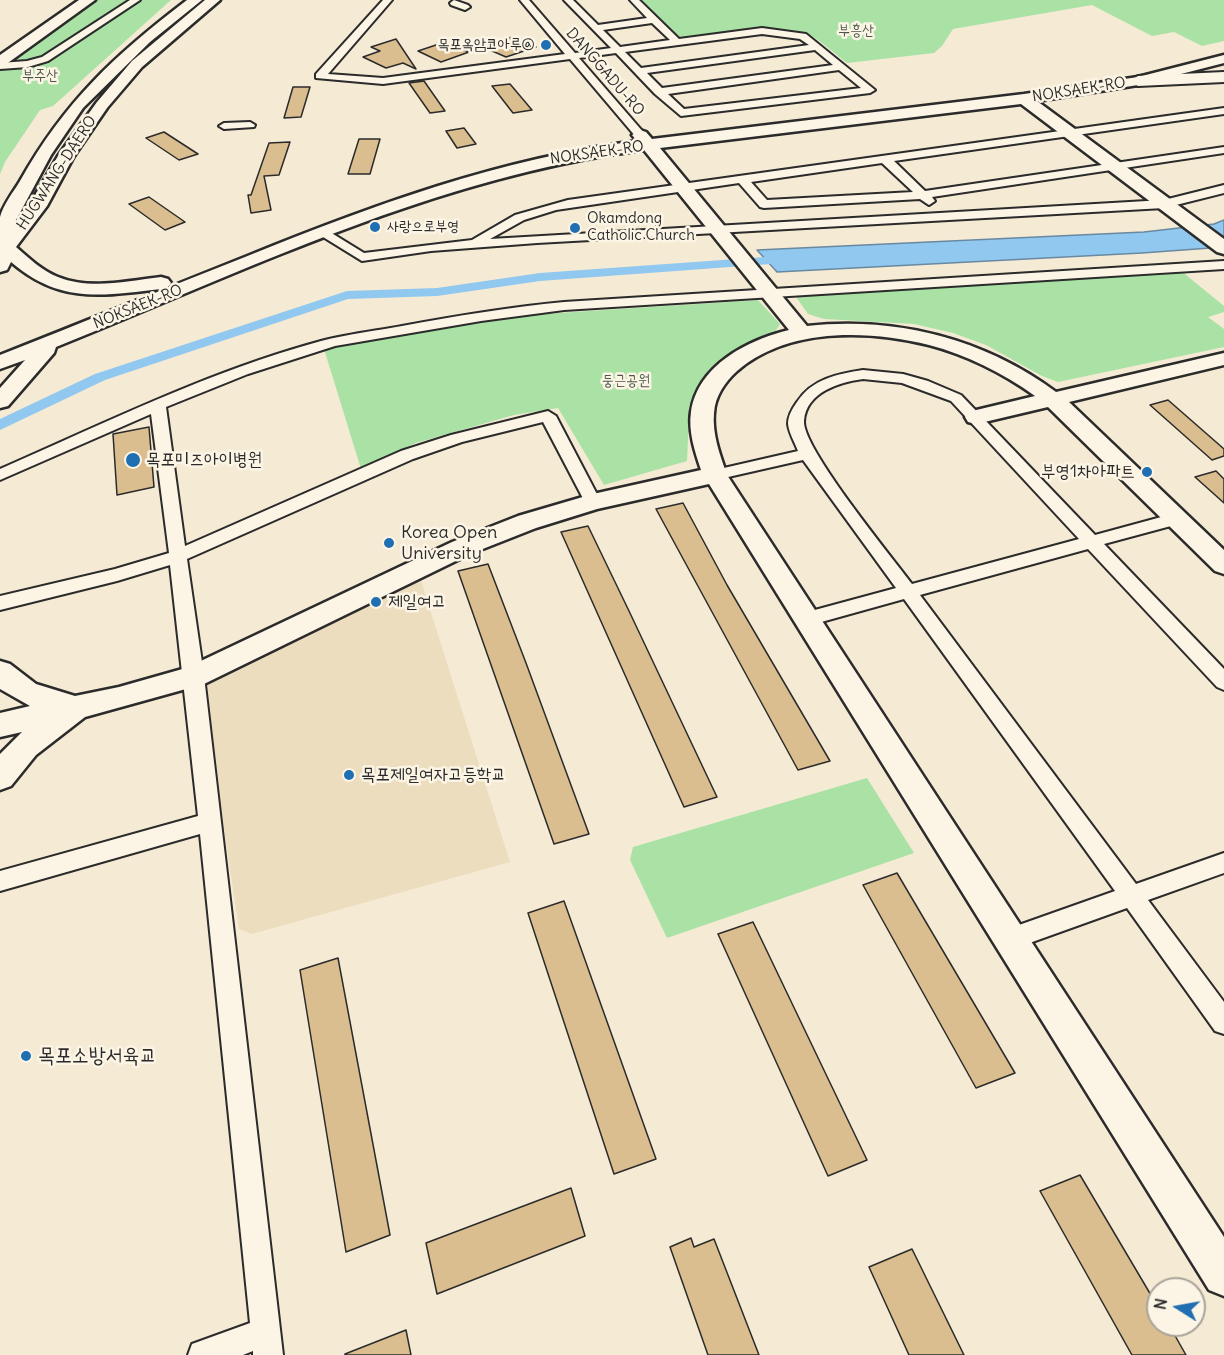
<!DOCTYPE html>
<html>
<head>
<meta charset="utf-8">
<style>
  body { margin:0 }
  #map { position:relative; width:1224px; height:1355px; overflow:hidden; background:#f5ead4; font-family:Delius,sans-serif }
  canvas { display:block }
  .north { position:absolute; left:1146px; top:1277px; width:60px; height:60px; box-sizing:border-box; background:#fcf5e5; border:2px solid #a8a49b; border-radius:50%; rotate:281deg; font-size:16px; font-weight:700; line-height:24px; text-align:center; color:#2b2b2b }
  .north::after { content:''; display:block; margin:auto; width:21px; height:27px; background:#1f6fb2; clip-path:polygon(50% 0,100% 100%,50% 72%,0 100%) }
</style>
</head>
<body>
<div id="map">
<canvas width="1224" height="1355"></canvas>
<div class="north">N</div>
</div>
<script>
const context = document.querySelector('canvas').getContext('2d');
context.lineJoin = 'round';
function paint(path, color) { context.fillStyle = color; context.fill(path, 'evenodd'); }
function stroke(path, color, width, dash) { context.strokeStyle = color; context.lineWidth = width; context.lineCap = dash ? 'butt' : 'round'; context.setLineDash(dash || []); context.stroke(path); }
function write(font, color, halo, rows, align = 'center') {
  context.font = font + ' Delius,"Poor Story",sans-serif'; context.lineWidth = 5; context.setLineDash([]); context.textBaseline = 'middle'; context.strokeStyle = halo; context.fillStyle = color; for (const [text, x, y, turn = 0] of rows) {
    context.save(); context.translate(x, y); context.rotate((+turn || 0) * Math.PI / 180); context.textAlign = isNaN(turn) ? turn : align; if (halo) context.strokeText(text, 0, 0); context.fillText(text, 0, 0); context.restore();
  }
}
const built = new Path2D(`
  M 420,578 L 510,862 L 252,934 L 239,929 L 203,689 L 215,677 Z`);
const green = new Path2D(`
  M 95,0 L 171,0 L 53,106 L 40,110 L 5,162 L 0,174 L 0,68 Z
  M 640,0 L 1224,0 L 1224,41 L 1202,46 L 1174,32 L 1152,36 L 1092,5 L 953,29 L 942,46 L 934,53 L 847,63 C 836,55 825,44 813,37 C 779,20 718,34 682,39 Z
  M 1180,270 L 1224,306 L 1224,312 L 1208,317 L 1224,329 L 1224,347 L 1058,382 L 1042,376 L 986,345 L 953,333 L 914,324 L 824,319 L 808,314 L 794,294 Z
  M 758,300 L 780,324 L 775,332 L 727,355 L 699,387 L 689,419 L 687,461 L 604,485 L 558,408 L 514,415 L 416,443 L 361,469 L 324,349 L 512,316 Z
  M 867,778 L 914,853 L 667,938 L 630,860 L 633,847 Z`);
const water = new Path2D(`
  M 1224,220 L 1224,247 L 1142,253 L 777,272 L 757,250 L 1144,232 L 1214,224 Z`);
const canal = new Path2D(`
  M 793,255 L 799,259 L 798,262 L 540,281 L 437,296 L 348,299 L 105,380 L 0,430 L 0,419 L 95,374 L 347,291 L 437,288 L 540,273 Z`);
const building = new Path2D(`
  M 512,37 L 536,47 L 506,57 L 483,47 Z
  M 396,39 L 416,69 L 403,63 L 386,68 L 363,57 L 380,51 L 371,47 Z
  M 445,42 L 469,52 L 441,62 L 418,51 Z
  M 424,81 L 445,111 L 430,113 L 409,83 Z
  M 510,84 L 532,110 L 513,113 L 492,86 Z
  M 293,87 L 310,87 L 301,117 L 284,118 Z
  M 464,128 L 476,144 L 457,148 L 446,131 Z
  M 164,132 L 198,154 L 179,160 L 146,138 Z
  M 359,139 L 380,139 L 370,174 L 348,174 Z
  M 290,142 L 279,175 L 264,176 L 271,210 L 251,213 L 248,195 L 251,195 L 269,143 Z
  M 149,197 L 185,222 L 165,230 L 129,204 Z
  M 1168,400 L 1224,449 L 1224,456 L 1212,460 L 1150,405 Z
  M 149,427 L 154,487 L 117,495 L 113,434 Z
  M 1216,471 L 1224,479 L 1224,503 L 1195,477 Z
  M 683,503 L 727,585 L 830,761 L 798,770 L 656,509 Z
  M 588,526 L 629,611 L 717,797 L 684,807 L 561,532 Z
  M 488,564 L 526,663 L 589,834 L 554,844 L 458,571 Z
  M 897,873 L 1015,1073 L 976,1088 L 863,885 Z
  M 564,901 L 656,1159 L 614,1174 L 528,913 Z
  M 753,922 L 867,1160 L 828,1176 L 718,934 Z
  M 338,958 L 390,1235 L 346,1252 L 300,970 Z
  M 1080,1175 L 1158,1307 L 1158,1325 L 1169,1325 L 1186,1355 L 1132,1355 L 1040,1191 Z
  M 571,1188 L 585,1236 L 437,1294 L 426,1243 Z
  M 691,1238 L 694,1247 L 714,1239 L 759,1355 L 708,1355 L 670,1247 Z
  M 912,1249 L 964,1355 L 909,1355 L 869,1267 Z
  M 406,1330 L 411,1355 L 345,1355 L 345,1354 Z`);
const street = new Path2D(`
  M 130,0 L 140,0 L 48,61 L 28,67 L 0,69 L 0,63 L 27,61 L 42,57 Z
  M 383,0 L 392,0 L 328,74 L 383,78 L 565,54 L 520,0 L 529,0 L 575,53 L 611,48 L 564,0 L 573,0 L 598,25 L 647,18 L 630,0 L 639,0 L 679,39 L 762,28 L 806,34 L 875,90 L 870,93 L 681,116 L 655,94 L 616,53 L 579,58 L 644,133 L 646,135 L 640,138 L 636,137 L 570,59 L 383,84 L 316,78 L 316,74 ZM 652,23 L 670,40 L 620,47 L 603,30 ZM 762,34 L 800,39 L 809,45 L 641,68 L 625,52 ZM 815,50 L 833,65 L 662,88 L 647,73 ZM 839,70 L 861,88 L 684,109 L 668,94 Z
  M 454,0 L 468,5 L 470,7 L 465,10 L 451,5 L 450,3 Z
  M 1224,108 L 1224,114 L 894,161 L 925,191 L 1224,147 L 1224,153 L 932,197 L 935,201 L 929,205 L 920,199 L 764,208 L 760,207 L 739,183 L 556,210 L 524,220 L 490,239 L 1164,200 L 1224,185 L 1224,193 L 1164,208 L 537,243 L 431,251 L 362,261 L 315,232 L 321,228 L 325,229 L 364,253 L 472,240 L 515,215 L 568,200 ZM 882,163 L 913,192 L 767,200 L 751,182 Z
  M 250,122 L 255,125 L 254,127 L 224,129 L 219,126 L 224,123 Z
  M 1224,261 L 1224,269 L 564,310 L 481,321 L 335,346 L 248,374 L 166,407 L 185,546 L 401,451 L 451,435 L 548,411 L 556,416 L 601,502 L 599,506 L 587,506 L 543,422 L 462,442 L 413,459 L 187,559 L 204,676 L 283,1355 L 253,1355 L 253,1351 L 243,1355 L 188,1355 L 192,1344 L 250,1323 L 200,834 L 0,891 L 0,871 L 198,816 L 170,565 L 117,581 L 0,610 L 0,596 L 115,569 L 169,553 L 151,414 L 0,480 L 0,469 C 105,423 210,371 321,341 C 348,334 375,331 402,326 C 456,316 510,307 564,302 Z
  M 863,370 L 903,374 L 928,381 L 961,395 L 1095,535 L 1176,513 L 1182,515 L 1185,519 L 1182,523 L 1104,544 L 1224,669 L 1224,690 L 1217,687 L 1088,549 L 920,595 L 1136,884 L 1224,853 L 1224,873 L 1148,900 L 1224,1002 L 1224,1034 L 1215,1031 L 1127,908 L 1010,950 L 1002,947 L 998,939 L 1002,931 L 1115,891 L 904,599 L 807,626 L 800,624 L 798,619 L 800,614 L 896,588 L 803,460 L 715,480 L 709,479 L 707,475 L 709,471 L 715,470 L 798,451 C 795,443 789,433 788,424 C 788,416 792,409 797,402 C 812,379 837,374 863,370 ZM 863,379 L 902,383 L 951,401 L 1079,539 L 912,584 C 892,557 802,448 804,421 C 806,392 840,382 863,379 Z`);
const secondary = new Path2D(`
  M 79,0 L 95,0 L 5,65 L 0,66 L 0,55 Z
  M 187,0 L 202,0 L 150,42 L 83,108 L 51,155 L 15,222 L 30,204 L 58,156 L 97,102 L 132,61 L 205,0 L 220,0 L 142,67 L 107,108 L 74,156 L 47,206 L 16,247 C 29,258 42,271 58,277 C 90,290 128,281 161,277 L 168,279 L 171,283 L 168,287 L 161,289 C 101,296 60,304 11,262 L 7,270 L 0,272 C 0,257 0,231 0,217 C 3,205 14,191 20,181 C 65,101 115,55 187,0 Z
  M 1224,55 L 1224,63 L 1138,85 L 1037,101 L 1224,239 L 1224,254 L 1217,252 L 1021,104 L 660,148 L 807,326 C 896,316 985,339 1056,392 L 1224,353 L 1224,365 L 1069,402 L 1224,550 L 1224,574 L 1215,571 L 1048,407 L 976,424 L 968,422 L 965,417 L 968,412 L 1035,396 C 1003,373 967,355 929,345 C 868,330 788,327 737,371 C 725,382 715,396 714,413 C 712,434 720,455 727,475 L 1224,1237 L 1224,1296 L 1209,1290 L 709,484 L 597,509 L 536,528 L 470,554 L 204,684 L 85,717 L 36,755 L 11,786 L 0,790 L 0,754 L 22,732 L 0,737 L 0,713 L 30,706 L 0,689 L 0,661 L 10,664 L 36,684 L 75,696 L 119,687 L 186,668 L 452,542 L 518,516 L 593,494 L 701,470 C 695,452 688,431 691,412 C 698,365 748,340 789,330 L 644,150 C 438,176 247,270 56,347 L 54,353 L 8,406 L 0,408 L 0,388 L 25,360 L 0,369 L 0,355 C 82,323 163,289 245,257 C 371,206 501,158 637,141 L 632,135 L 640,130 L 646,132 L 652,139 L 1024,94 L 1138,77 Z`);
const primary = new Path2D(`
  M 1224,72 L 1224,82 L 1138,86 L 1130,81 L 1138,76 Z`);
const markers = [
  [546,45,6,"#1f6fb2"],
  [375,227,6,"#1f6fb2"],
  [575,228,6,"#1f6fb2"],
  [133,460,8,"#1f6fb2"],
  [1147,472,6,"#1f6fb2"],
  [389,543,6,"#1f6fb2"],
  [376,602,6,"#1f6fb2"],
  [349,775,6,"#1f6fb2"],
  [26,1056,6,"#1f6fb2"]
];
const farParknames = [
  ["부흥산",856,31],
  ["부주산",40,76],
  ["둥근공원",626,381]
];
const farPoinames = [
  ["목포옥암코아루ⓐ",534,45,"right"],
  ["Okamdong",587,219],
  ["Catholic Church",587,236],
  ["사랑으로부영",387,227]
];
const farStreetnames = [
  ["DANGGADU-RO",605,72,49],
  ["NOKSAEK-RO",1079,90,-9],
  ["NOKSAEK-RO",597,153,-8],
  ["HUGWANG-DAERO",57,173,-57],
  ["NOKSAEK-RO",138,307,-22]
];
const poiNames = [
  ["목포미즈아이병원",146,460],
  ["부영1차아파트",1135,472,"right"],
  ["Korea Open",401,533],
  ["University",401,554],
  ["제일여고",388,602],
  ["목포제일여자고등학교",361,775]
];
const nearPoinames = [
  ["목포소방서육교",38,1056]
];
paint(built, '#edddbf');
paint(green, '#aae2a6');
paint(water, '#90c8ef');
stroke(water, '#6889a1', 1.5);
paint(canal, '#90c8ef');
paint(building, '#dbbe8f');
stroke(building, '#2b2b2b', 1.5);
stroke(street, '#2b2b2b', 4);
stroke(secondary, '#2b2b2b', 5);
stroke(primary, '#2b2b2b', 4);
paint(street, '#fcf5e5');
paint(secondary, '#fcf5e5');
paint(primary, '#fcf5e5');
for (const [x, y, r, color] of markers) { const dot = new Path2D(); dot.arc(x, y, r, 0, 2 * Math.PI); context.fillStyle = color; context.fill(dot); stroke(dot, '#fcf5e5', 2); }
write('15px', '#4b594a', '#fcf5e5', farParknames);
write('15px', '#2b2b2b', '#fcf5e5', farPoinames, 'left');
write('15px', '#2b2b2b', '#fcf5e5', farStreetnames);
write('18px', '#2b2b2b', '#fcf5e5', poiNames, 'left');
write('21px', '#2b2b2b', '#fcf5e5', nearPoinames, 'left');
</script>
</body>
</html>
